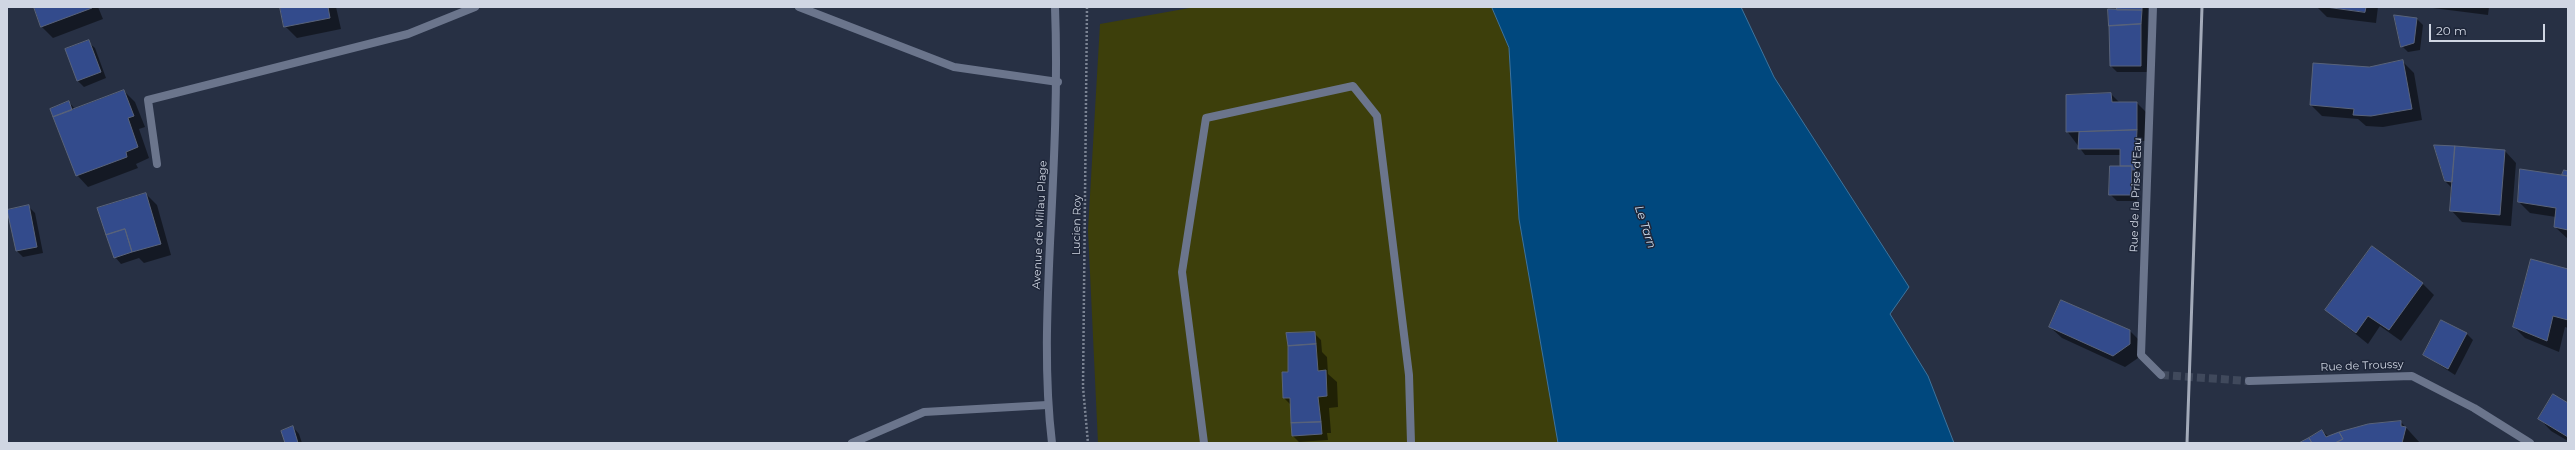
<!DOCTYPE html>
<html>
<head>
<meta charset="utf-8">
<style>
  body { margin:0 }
  #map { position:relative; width:2575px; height:450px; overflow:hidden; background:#273044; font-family:Montserrat,sans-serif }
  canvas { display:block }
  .frame { position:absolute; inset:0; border:8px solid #d0d6e3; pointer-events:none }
  .scale { position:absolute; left:2429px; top:24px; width:116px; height:18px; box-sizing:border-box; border:2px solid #d0d6e3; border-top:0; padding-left:5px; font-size:12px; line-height:14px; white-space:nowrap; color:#d0d6e3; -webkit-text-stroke:3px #1e2639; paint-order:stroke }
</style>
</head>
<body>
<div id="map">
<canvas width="2575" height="450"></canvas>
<div class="frame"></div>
<div class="scale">20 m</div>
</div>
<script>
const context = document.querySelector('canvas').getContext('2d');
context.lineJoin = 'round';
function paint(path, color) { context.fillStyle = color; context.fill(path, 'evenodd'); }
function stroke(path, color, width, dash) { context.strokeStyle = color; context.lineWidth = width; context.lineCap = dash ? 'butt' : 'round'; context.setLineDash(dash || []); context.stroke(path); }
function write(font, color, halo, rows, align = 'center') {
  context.font = font + ' Montserrat,sans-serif'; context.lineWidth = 3; context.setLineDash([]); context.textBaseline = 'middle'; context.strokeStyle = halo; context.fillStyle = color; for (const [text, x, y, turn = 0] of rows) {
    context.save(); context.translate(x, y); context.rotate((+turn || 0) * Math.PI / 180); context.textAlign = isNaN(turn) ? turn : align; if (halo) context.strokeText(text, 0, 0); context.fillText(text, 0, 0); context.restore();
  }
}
const green = new Path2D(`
  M 1195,7 L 1492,7 L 1509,48 L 1519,219 L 1558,443 L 1098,443 L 1088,230 L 1100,24 Z`);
const water = new Path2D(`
  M 1492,7 L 1741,7 L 1774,77 L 1909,287 L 1890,314 L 1928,376 L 1954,443 L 1558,443 L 1519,219 L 1509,48 Z`);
const shadow = new Path2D(`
  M 35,7 L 98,7 L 103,19 L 53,38 L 42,27 Z
  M 281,7 L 336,7 L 341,29 L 297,38 L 285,26 Z
  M 2118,7 L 2148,7 L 2147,72 L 2117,72 L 2111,66 Z
  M 2317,7 L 2378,7 L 2376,23 L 2327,17 Z
  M 2425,7 L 2489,7 L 2488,15 Z
  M 2396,16 L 2417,19 L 2423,25 L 2420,50 L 2408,52 L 2402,46 Z
  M 88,42 L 95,48 L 106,78 L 84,87 L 77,80 Z
  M 2402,61 L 2414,73 L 2422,120 L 2383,127 L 2366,126 L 2358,119 L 2322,116 L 2311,105 L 2369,68 Z
  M 124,91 L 135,102 L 145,127 L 139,129 L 149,158 L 136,164 L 138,168 L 88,187 L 77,175 L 69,102 L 75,109 Z
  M 2111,94 L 2120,103 L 2137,103 L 2148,114 L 2148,141 L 2142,141 L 2137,201 L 2117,201 L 2110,194 L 2121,167 L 2121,155 L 2085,155 L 2067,131 Z
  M 2436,146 L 2505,151 L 2516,163 L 2511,226 L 2462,222 L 2451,210 L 2452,188 L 2445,181 Z
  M 2568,172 L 2568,239 L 2555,227 L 2556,217 L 2530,213 L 2519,202 L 2565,177 L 2564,175 Z
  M 146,194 L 157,205 L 171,255 L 144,263 L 139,258 L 121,264 L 115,257 Z
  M 29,207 L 35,213 L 43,253 L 23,257 L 17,251 Z
  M 2373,247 L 2423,284 L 2434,295 L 2401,341 L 2380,326 L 2368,344 L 2326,310 Z
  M 2568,270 L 2568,328 L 2565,327 L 2559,352 L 2525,338 L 2514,327 Z
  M 2050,327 L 2130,331 L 2141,342 L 2141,356 L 2125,367 L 2062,338 Z
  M 1314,333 L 1321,340 L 1322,352 L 1327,357 L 1328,374 L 1337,382 L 1338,407 L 1329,408 L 1331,433 L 1327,433 L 1328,440 L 1299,442 L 1293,436 L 1291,405 L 1284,398 L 1290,373 Z
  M 2467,334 L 2473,340 L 2455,375 L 2424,355 Z
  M 2568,404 L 2568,441 L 2551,431 L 2540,419 Z
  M 2401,422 L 2420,443 L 2301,443 L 2322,431 L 2329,437 Z
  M 293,427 L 299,434 L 302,443 L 286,443 Z`);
const building = new Path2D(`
  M 34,7 L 92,7 L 92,8 L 41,27 Z
  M 280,7 L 328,7 L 330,18 L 284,27 Z
  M 2117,7 L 2142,7 L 2142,10 L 2117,10 Z
  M 2326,7 L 2366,7 L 2365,12 Z
  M 2108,9 L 2142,10 L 2141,24 L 2109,26 Z
  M 2394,15 L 2417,18 L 2414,43 L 2401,47 Z
  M 2141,24 L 2141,66 L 2110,66 L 2109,26 Z
  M 89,40 L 101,72 L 77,81 L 65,49 Z
  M 2403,60 L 2412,109 L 2371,116 L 2353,115 L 2354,109 L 2310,105 L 2313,63 L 2369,67 Z
  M 124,90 L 134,116 L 128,118 L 138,147 L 126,152 L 127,157 L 76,176 L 53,117 Z
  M 2111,93 L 2112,102 L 2137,102 L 2137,130 L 2066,132 L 2066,95 Z
  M 69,101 L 72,110 L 53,117 L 50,109 Z
  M 2137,130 L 2135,170 L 2132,170 L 2132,166 L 2120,166 L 2120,149 L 2078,149 L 2079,132 Z
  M 2434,145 L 2455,146 L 2452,182 L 2445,181 Z
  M 2455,146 L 2505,150 L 2500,215 L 2450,211 Z
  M 2110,166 L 2132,166 L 2131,195 L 2109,195 Z
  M 2520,169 L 2568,176 L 2568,230 L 2554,227 L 2556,208 L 2518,202 Z
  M 2564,170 L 2568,171 L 2568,176 L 2562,175 Z
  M 146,193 L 161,244 L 132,252 L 125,229 L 106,235 L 97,208 Z
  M 29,205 L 37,247 L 16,251 L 7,210 Z
  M 125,229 L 132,252 L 114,258 L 106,235 Z
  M 2372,246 L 2423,283 L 2389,330 L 2368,316 L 2356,333 L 2325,310 Z
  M 2531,259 L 2568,269 L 2568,320 L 2553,316 L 2547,341 L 2513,327 Z
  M 2061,300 L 2130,330 L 2130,344 L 2113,356 L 2049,327 Z
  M 2441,320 L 2467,333 L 2448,369 L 2423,355 Z
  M 1315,332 L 1316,344 L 1288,346 L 1286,333 Z
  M 1316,344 L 1318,371 L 1326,370 L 1327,396 L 1318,397 L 1321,422 L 1291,423 L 1290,398 L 1283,398 L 1282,372 L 1288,372 L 1288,346 Z
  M 2553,394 L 2568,403 L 2568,437 L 2538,419 Z
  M 2401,421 L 2401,426 L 2406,427 L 2402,443 L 2335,443 L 2343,439 L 2339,432 L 2368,424 Z
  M 1321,422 L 1322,434 L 1292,436 L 1291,423 Z
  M 293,426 L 298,443 L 285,443 L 281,431 Z
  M 2322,430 L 2326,437 L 2339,432 L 2343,439 L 2335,443 L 2312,443 L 2309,438 Z
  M 2309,438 L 2312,443 L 2299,443 Z`);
const minorTunnel = new Path2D(`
  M 2161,375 L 2249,381`);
const path = new Path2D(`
  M 1087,7 L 1083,387 L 1088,443`);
const service = new Path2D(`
  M 1204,443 L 1182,272 L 1206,118 L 1353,86 L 1377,116 L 1409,375 L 1411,443`);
const minor = new Path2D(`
  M 799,7 L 954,67 L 1058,82
  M 2153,7 L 2141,355 L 2161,375
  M 157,164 L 148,100 L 408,34 L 475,7
  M 2249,381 L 2412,376 L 2474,408 L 2530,443
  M 852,443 L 924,412 L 1047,405`);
const tertiary = new Path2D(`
  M 1052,443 C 1044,377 1047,310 1050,243 C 1054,164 1058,86 1055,7`);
const rail = new Path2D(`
  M 2187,443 L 2202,7`);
const streetNames = [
  ["Rue de la Prise d'Eau",2136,195,-88],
  ["Avenue de Millau Plage",1040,225,-87],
  ["Lucien Roy",1077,225,-89],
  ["Rue de Troussy",2362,366,-2]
];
const waterNames = [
  ["Le Tarn",1645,227,72]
];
paint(green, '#3d3f0b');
paint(water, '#00487e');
stroke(water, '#3e739c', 1);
paint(shadow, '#0007');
paint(building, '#334b8c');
stroke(building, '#59637a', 1);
stroke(minorTunnel, '#40495c', 8, [8, 4]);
stroke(path, '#7b8393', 2.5, [2, 2]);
stroke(service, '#6b758c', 8);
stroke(minor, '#6b758c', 8);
stroke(tertiary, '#6b758c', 8);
stroke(rail, '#a3aab9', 3);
write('11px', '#d0d6e3', '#1e2639', streetNames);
write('italic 12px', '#cedeee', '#1e2639', waterNames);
</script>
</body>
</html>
